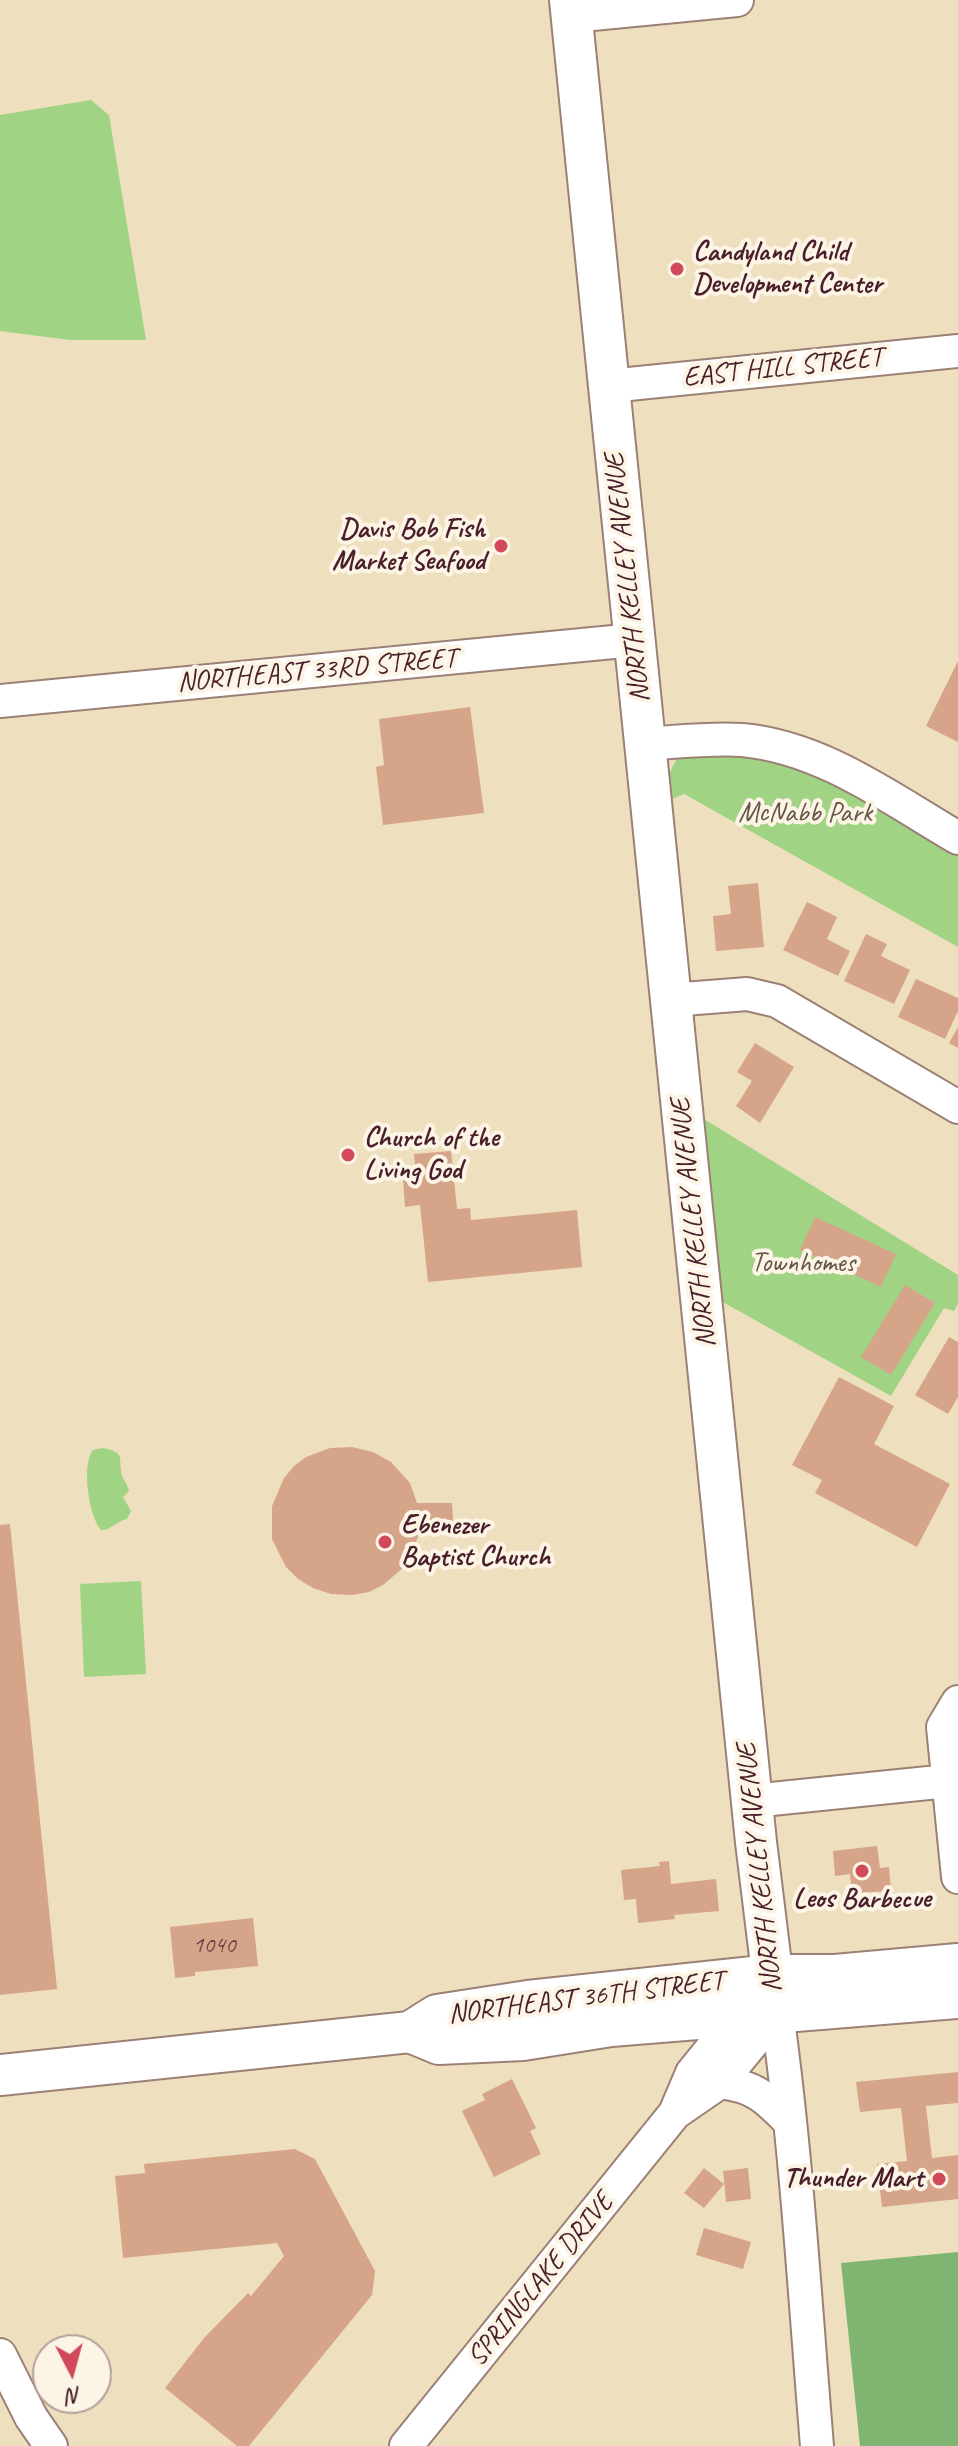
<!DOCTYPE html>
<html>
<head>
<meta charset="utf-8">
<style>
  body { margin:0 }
  #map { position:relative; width:958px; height:2446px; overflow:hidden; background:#eee0bf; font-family:Caveat,sans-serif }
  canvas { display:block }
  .north { position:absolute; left:32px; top:2334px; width:80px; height:80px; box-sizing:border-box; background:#fcf5e5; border:2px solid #b59f9b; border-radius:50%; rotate:174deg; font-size:22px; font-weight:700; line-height:32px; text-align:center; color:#4a1f2b }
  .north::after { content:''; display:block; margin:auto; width:28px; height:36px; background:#d1495b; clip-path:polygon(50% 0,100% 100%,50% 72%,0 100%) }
</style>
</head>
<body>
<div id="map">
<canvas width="958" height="2446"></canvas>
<div class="north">N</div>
</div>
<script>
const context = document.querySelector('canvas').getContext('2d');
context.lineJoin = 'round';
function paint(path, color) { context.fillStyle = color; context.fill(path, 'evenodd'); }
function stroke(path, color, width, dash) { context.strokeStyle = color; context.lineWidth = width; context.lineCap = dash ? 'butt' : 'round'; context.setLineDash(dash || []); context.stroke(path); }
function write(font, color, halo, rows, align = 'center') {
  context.font = font + ' Caveat,sans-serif'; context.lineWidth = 8; context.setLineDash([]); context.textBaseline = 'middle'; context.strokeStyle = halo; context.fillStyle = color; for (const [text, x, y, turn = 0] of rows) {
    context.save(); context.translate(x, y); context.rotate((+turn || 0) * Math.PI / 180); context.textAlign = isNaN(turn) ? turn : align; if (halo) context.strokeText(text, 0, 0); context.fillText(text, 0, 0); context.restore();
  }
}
const green = new Path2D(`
  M 91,100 L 109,115 L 146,340 L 70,340 L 0,331 L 0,115 Z
  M 736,751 L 816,771 L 958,854 L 958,947 L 684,794 L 670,800 C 668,779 667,771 681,754 Z
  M 704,1119 L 958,1275 L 958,1304 L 954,1311 L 944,1308 L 891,1396 L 721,1301 Z
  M 102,1448 C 129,1452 116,1461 123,1478 C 125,1482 128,1486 129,1491 L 123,1497 L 131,1511 L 127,1519 C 117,1521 110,1531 101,1530 C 89,1517 81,1464 93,1450 Z
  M 141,1581 L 146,1674 L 84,1677 L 80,1584 Z`);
const forest = new Path2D(`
  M 958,2252 L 958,2446 L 860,2446 L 841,2263 Z`);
const building = new Path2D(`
  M 958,661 L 958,742 L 926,726 Z
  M 470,707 L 484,813 L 383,825 L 376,767 L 384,765 L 379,719 Z
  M 758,883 L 764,947 L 716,951 L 713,916 L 731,914 L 728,886 Z
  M 807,902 L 837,917 L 827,939 L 850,951 L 838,976 L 783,950 Z
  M 866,934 L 887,944 L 881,956 L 910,970 L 894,1004 L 844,981 Z
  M 916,979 L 958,998 L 958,1011 L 945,1039 L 898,1017 Z
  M 958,1027 L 958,1048 L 949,1043 Z
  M 755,1043 L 794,1067 L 760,1123 L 736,1106 L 752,1081 L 737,1072 Z
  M 451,1151 L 457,1209 L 470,1208 L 471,1220 L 577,1210 L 582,1267 L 428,1282 L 420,1205 L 405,1207 L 403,1178 L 416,1177 L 414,1154 Z
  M 815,1217 L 896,1254 L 881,1287 L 800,1250 Z
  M 905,1285 L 935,1303 L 891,1375 L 861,1357 Z
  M 949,1337 L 958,1342 L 958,1397 L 948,1414 L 915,1395 Z
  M 839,1377 L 894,1406 L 874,1444 L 950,1484 L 917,1547 L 815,1493 L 822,1480 L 792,1465 Z
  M 352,1447 L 373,1452 L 391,1462 L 410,1483 L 417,1503 L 452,1503 L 454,1534 L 419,1533 L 413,1552 L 404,1567 L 383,1585 L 369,1592 L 352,1595 L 331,1594 L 313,1588 L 298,1579 L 286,1567 L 272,1539 L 272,1506 L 284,1478 L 294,1466 L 306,1457 L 330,1448 Z
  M 10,1524 L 57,1989 L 0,1995 L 0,1525 Z
  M 877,1846 L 880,1868 L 889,1867 L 891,1891 L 852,1893 L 850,1874 L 835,1876 L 833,1851 Z
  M 669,1861 L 671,1884 L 716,1879 L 719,1911 L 674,1915 L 675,1919 L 638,1923 L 636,1899 L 624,1900 L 621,1870 L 660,1866 L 659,1862 Z
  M 253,1918 L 258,1966 L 195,1972 L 195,1976 L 175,1978 L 170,1927 Z
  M 958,2072 L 958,2103 L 926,2106 L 932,2158 L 958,2155 L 958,2199 L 882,2207 L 877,2164 L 907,2161 L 901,2108 L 860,2112 L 856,2082 Z
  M 512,2079 L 536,2128 L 530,2131 L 541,2154 L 494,2177 L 462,2111 L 485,2100 L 482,2094 Z
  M 295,2149 L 315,2159 L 375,2271 L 372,2295 L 249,2446 L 237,2446 L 165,2388 L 204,2338 L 248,2293 L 251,2296 L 284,2256 L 277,2243 L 123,2258 L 115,2176 L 145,2173 L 144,2164 Z
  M 704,2168 L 724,2184 L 704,2208 L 684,2193 Z
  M 748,2168 L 751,2199 L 726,2202 L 723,2171 Z
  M 704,2228 L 751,2242 L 743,2269 L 696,2255 Z`);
const minor = new Path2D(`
  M 572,16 L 737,0
  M 609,386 L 958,351
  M 0,701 L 634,640
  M 644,744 C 676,742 710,738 742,740 C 822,747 891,799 958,838
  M 671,1000 L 747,994 L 777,1001 L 958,1107
  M 958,1702 L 943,1727 L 958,1877
  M 752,1801 L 948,1781
  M 777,2013 C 797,2156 805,2302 817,2446
  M 720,2082 C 756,2087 765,2097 789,2121
  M 675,2113 L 720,2082 L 777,2013
  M 0,2355 L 31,2417 L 51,2446
  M 406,2446 L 675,2113 L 692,2073 L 747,2005`);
const major = new Path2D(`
  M 570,0 L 756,1842 L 777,2013
  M 410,2032 L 439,2044 L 523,2040 L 611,2026 L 958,1998
  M 0,2075 L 410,2032 L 437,2015 L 528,2001 L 772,1975 L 835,1975 L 958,1964`);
const markers = [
  [677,269,8,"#d1495b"],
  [501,546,8,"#d1495b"],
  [348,1155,8,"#d1495b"],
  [385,1542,8,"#d1495b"],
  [862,1871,8,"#d1495b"],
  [939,2179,8,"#d1495b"]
];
const numberNames = [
  ["1040",214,1946]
];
const poiNames = [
  ["Candyland Child",693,253],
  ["Development Center",693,285],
  ["Davis Bob Fish",485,530,"right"],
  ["Market Seafood",485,562,"right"],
  ["Church of the",364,1139],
  ["Living God",364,1171],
  ["Ebenezer",401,1526],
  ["Baptist Church",401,1558],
  ["Leos Barbecue",862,1900,"center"],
  ["Thunder Mart",923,2179,"right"]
];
const streetNames = [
  ["EAST HILL STREET",783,368,-6],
  ["NORTH KELLEY AVENUE",628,578,-96],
  ["NORTHEAST 33RD STREET",317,671,-5],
  ["NORTH KELLEY AVENUE",694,1223,-96],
  ["NORTH KELLEY AVENUE",760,1868,-96],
  ["NORTHEAST 36TH STREET",586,1998,-7],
  ["SPRINGLAKE DRIVE",541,2280,-51]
];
const parkNames = [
  ["McNabb Park",805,814],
  ["Townhomes",803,1264]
];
paint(green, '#a0d383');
paint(forest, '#80b571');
paint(building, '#d6a489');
stroke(minor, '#9c8075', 36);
stroke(major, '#9c8075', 44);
stroke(minor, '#fff', 32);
stroke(major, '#fff', 40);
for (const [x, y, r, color] of markers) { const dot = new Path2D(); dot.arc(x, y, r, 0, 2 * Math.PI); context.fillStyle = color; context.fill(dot); stroke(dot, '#fcf5e5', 3); }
write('24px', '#6d4042', null, numberNames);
write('bold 28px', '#4a1f2b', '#fcf5e5', poiNames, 'left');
write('28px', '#4a1f2b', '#fcf5e5', streetNames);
write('28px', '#645545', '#fcf5e5', parkNames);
</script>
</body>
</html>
